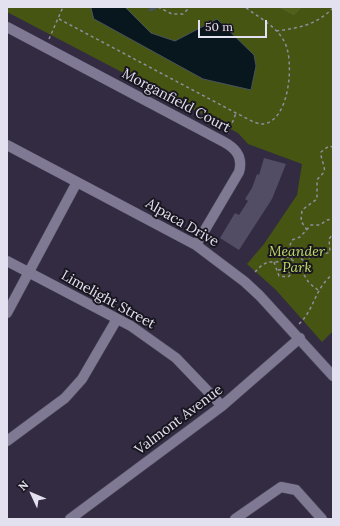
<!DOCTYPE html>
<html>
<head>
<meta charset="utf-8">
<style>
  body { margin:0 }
  #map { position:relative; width:340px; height:526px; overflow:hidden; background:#322b42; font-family:Lora,serif }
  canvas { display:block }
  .frame { position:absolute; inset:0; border:8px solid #e3e0ef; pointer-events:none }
  .north { position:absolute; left:12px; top:474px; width:40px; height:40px; -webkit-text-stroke:3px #191620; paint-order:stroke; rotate:314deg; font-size:11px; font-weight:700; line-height:16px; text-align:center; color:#e3e0ef }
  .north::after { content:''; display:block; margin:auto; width:14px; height:18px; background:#e3e0ef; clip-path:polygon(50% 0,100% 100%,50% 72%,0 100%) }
  .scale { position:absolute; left:198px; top:20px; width:69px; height:18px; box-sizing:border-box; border:2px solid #e3e0ef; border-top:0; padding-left:5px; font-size:12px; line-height:14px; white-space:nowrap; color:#e3e0ef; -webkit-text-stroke:3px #191620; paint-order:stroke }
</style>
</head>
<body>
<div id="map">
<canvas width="340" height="526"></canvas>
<div class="frame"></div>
<div class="north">N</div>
<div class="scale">50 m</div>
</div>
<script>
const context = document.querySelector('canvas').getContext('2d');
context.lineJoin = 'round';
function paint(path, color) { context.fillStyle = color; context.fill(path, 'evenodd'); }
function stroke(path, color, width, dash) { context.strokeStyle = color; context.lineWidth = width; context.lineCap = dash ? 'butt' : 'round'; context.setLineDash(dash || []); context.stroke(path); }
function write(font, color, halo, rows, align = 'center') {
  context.font = font + ' Lora,serif'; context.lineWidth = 4; context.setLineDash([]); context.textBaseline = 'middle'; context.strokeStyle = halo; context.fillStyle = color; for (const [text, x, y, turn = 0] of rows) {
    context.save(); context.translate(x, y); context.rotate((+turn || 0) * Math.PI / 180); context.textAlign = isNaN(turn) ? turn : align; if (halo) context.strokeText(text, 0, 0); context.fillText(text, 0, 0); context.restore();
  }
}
const green = new Path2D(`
  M 7,7 L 277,7 L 294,16 L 303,7 L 333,7 L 333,331 L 322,342 L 276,290 L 247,264 L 264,244 L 297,195 L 302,164 L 248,144 L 238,133 L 7,12 Z`);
const forest = new Path2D(`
  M 277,7 L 303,7 L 294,16 Z`);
const water = new Path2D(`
  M 91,7 L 125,7 L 151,33 L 175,41 L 217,19 L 254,55 L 256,66 L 251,90 L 203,79 L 94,19 Z`);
const stream = new Path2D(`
  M 150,10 L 155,8`);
const building = new Path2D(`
  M 264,158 L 286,164 L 272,199 L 239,250 L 220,238 L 235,213 L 239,215 L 248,201 L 245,199 L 252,188 L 257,174 L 259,175 Z`);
const path = new Path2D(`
  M 158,7 L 172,14 L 183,14 L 190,7
  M 59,19 L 236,113 C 243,116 255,124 262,124 C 290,123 295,59 284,41 C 276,26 258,17 245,7
  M 276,31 C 299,28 316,25 333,8
  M 49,39 L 63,7
  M 228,134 L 236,113
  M 307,230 L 301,221 L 302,210 L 317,199 L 317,180 C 319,177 322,175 324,172 C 326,167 320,158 321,152 L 329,146 L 333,147
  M 286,256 L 294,261 L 300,268
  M 290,258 L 297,256 L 306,262
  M 274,262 L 279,276 L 288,277 L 294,272 L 301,270
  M 278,270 L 285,269 L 290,273
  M 255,272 L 262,265 L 268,262 L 277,262 L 285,258 L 292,240 L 300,237 L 311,225 L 320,225 L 327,220 L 333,219
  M 318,290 L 309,283 L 300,268 C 303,264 309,257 314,255 C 319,253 324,255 330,252 L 329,239 L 333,234
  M 299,324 C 315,309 314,289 333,274`);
const minor = new Path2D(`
  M 7,27 L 224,142 C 237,149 243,158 239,172 L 196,245
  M 7,145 L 196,245 L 245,282 L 260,296 L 333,376
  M 7,261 L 131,326 L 176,358 L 222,406
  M 7,313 L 77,182
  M 7,441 L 65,398 L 82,379 L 117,319
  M 70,519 L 222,406 L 300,338
  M 235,519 L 281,487 L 296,490 L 322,519`);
const streetNames = [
  ["Morganfield Court",176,101,28],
  ["Alpaca Drive",182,223,30],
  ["Limelight Street",108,300,29],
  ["Valmont Avenue",179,420,-37]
];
const parkNames = [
  ["Meander",297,252],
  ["Park",297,268]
];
paint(green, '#465512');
paint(forest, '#516119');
paint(water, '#08171e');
stroke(water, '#4a535d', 1);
stroke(stream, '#4a535d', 3);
paint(building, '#534c65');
stroke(minor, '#4e485c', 11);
stroke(path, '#918c9e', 1.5, [3, 3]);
stroke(minor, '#7f7993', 10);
write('14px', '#e3e0ef', '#191620', streetNames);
write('italic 14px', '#c1df65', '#191620', parkNames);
</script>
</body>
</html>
